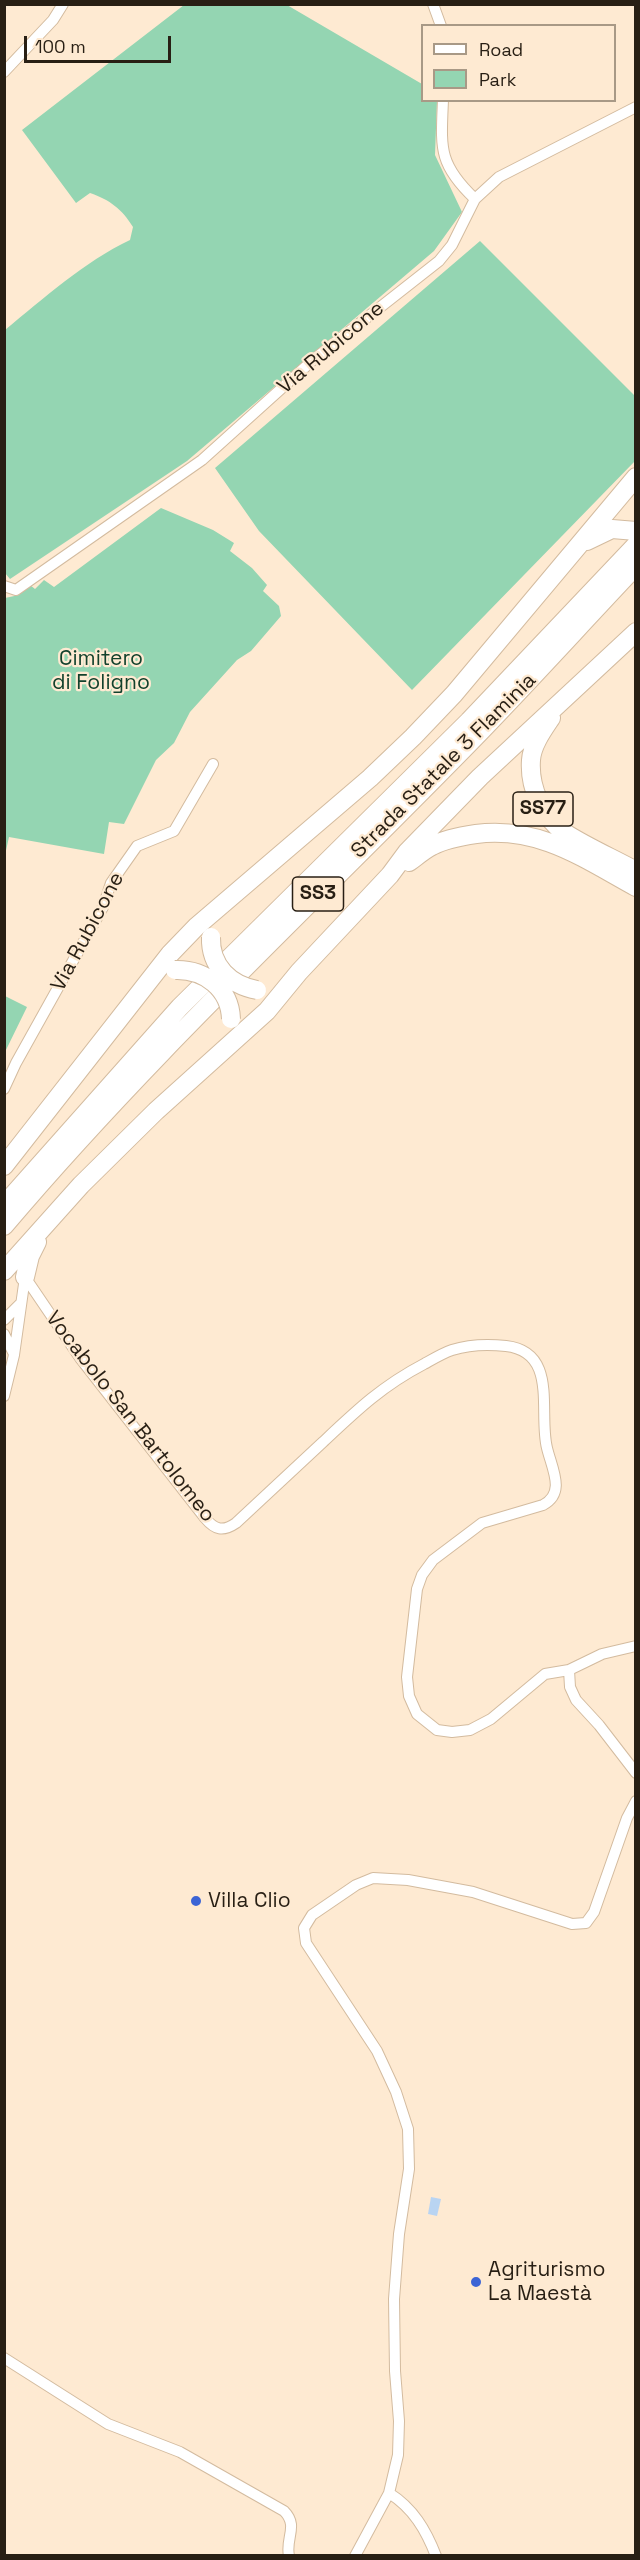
<!DOCTYPE html>
<html>
<head>
<meta charset="utf-8">
<style>
  body { margin:0 }
  #map { position:relative; width:640px; height:2560px; overflow:hidden; background:#feead2; font-family:"Space Grotesk",sans-serif }
  canvas { display:block }
  .frame { position:absolute; inset:0; border:6px solid #281f14; pointer-events:none }
  .legend { position:absolute; left:421px; top:24px; width:195px; height:78px; box-sizing:border-box; background:#feead2; border:2px solid #a89986; margin:0; padding:8px 10px; list-style:none; font-size:18px; color:#281f14 }
  .legend li { display:flex; align-items:center; gap:12px; height:30px }
  .legend b { width:30px; border:2px solid #a89986 }
  .scale { position:absolute; left:24px; top:36px; width:147px; height:27px; box-sizing:border-box; border:3px solid #281f14; border-top:0; padding-left:8px; font-size:18px; line-height:21px; white-space:nowrap; color:#281f14; -webkit-text-stroke:4px #feead2; paint-order:stroke }
</style>
</head>
<body>
<div id="map">
<canvas width="640" height="2560"></canvas>
<div class="frame"></div>
<ul class="legend">
<li><b style="height:8px;background:#fff"></b>Road</li>
<li><b style="height:16px;background:#94d5b2"></b>Park</li>
</ul>
<div class="scale">100 m</div>
</div>
<script>
const context = document.querySelector('canvas').getContext('2d');
context.lineJoin = 'round';
function paint(path, color) { context.fillStyle = color; context.fill(path, 'evenodd'); }
function stroke(path, color, width, dash) { context.strokeStyle = color; context.lineWidth = width; context.lineCap = dash ? 'butt' : 'round'; context.setLineDash(dash || []); context.stroke(path); }
function write(font, color, halo, rows, align = 'center') {
  context.font = font + ' "Space Grotesk",sans-serif'; context.lineWidth = 4.5; context.setLineDash([]); context.textBaseline = 'middle'; context.strokeStyle = halo; context.fillStyle = color; for (const [text, x, y, turn = 0] of rows) {
    context.save(); context.translate(x, y); context.rotate((+turn || 0) * Math.PI / 180); context.textAlign = isNaN(turn) ? turn : align; if (halo) context.strokeText(text, 0, 0); context.fillText(text, 0, 0); context.restore();
  }
}
const green = new Path2D(`
  M 184,5 L 287,5 L 422,84 L 422,100 L 437,101 L 435,155 L 462,212 L 434,251 L 187,461 L 10,579 L 5,573 L 5,330 C 44,298 84,262 130,240 L 133,227 C 122,209 110,200 90,193 L 76,203 L 22,130 Z
  M 480,241 L 635,396 L 635,461 L 412,690 L 259,531 L 215,468 Z
  M 161,508 L 213,530 L 234,543 L 230,551 L 252,568 L 267,585 L 263,591 L 279,606 L 281,616 L 251,651 L 237,660 L 190,712 L 174,743 L 156,760 L 124,824 L 109,822 L 104,854 L 9,837 L 5,855 L 5,598 L 19,595 L 30,585 L 35,589 L 44,580 L 54,587 Z
  M 5,996 L 27,1007 L 5,1052 Z`);
const water = new Path2D(`
  M 431,2197 L 441,2199 L 437,2216 L 428,2214 Z`);
const street = new Path2D(`
  M 433,4 L 441,26
  M 4,72 L 53,20 L 63,4
  M 443,100 C 441,148 438,164 475,199
  M 4,586 L 16,590 L 202,460 L 313,360 L 439,261 L 452,245 L 475,199 L 499,177 L 636,107
  M 4,1089 L 16,1063 L 103,907 L 111,883 L 137,846 L 174,831 L 213,764
  M 25,1277 L 80,1358 L 205,1518 C 215,1530 223,1532 236,1523 C 265,1496 294,1469 323,1442 C 357,1410 382,1386 424,1364 C 433,1359 443,1353 452,1350 C 471,1344 488,1344 506,1346 C 559,1352 538,1413 547,1448 C 552,1469 566,1493 543,1505 L 482,1523 L 433,1560 L 422,1575 L 417,1589 L 407,1677 L 409,1696 L 417,1714 L 437,1730 L 452,1732 L 470,1730 L 491,1719 L 545,1674 L 569,1670 L 602,1654 L 636,1646
  M 4,1320 L 21,1303
  M 4,1334 L 13,1352
  M 4,1396 L 14,1355 L 25,1277
  M 569,1670 L 570,1687 L 576,1700 L 599,1725 L 636,1773
  M 4,2358 L 108,2424 L 180,2452 L 284,2511 C 299,2526 285,2538 289,2556
  M 355,2556 L 389,2493
  M 436,2556 C 426,2530 413,2508 389,2493 L 398,2455 L 399,2421 L 395,2371 L 394,2299 L 399,2234 L 409,2169 L 408,2129 L 396,2092 L 377,2051 L 306,1943 L 304,1928 L 312,1915 L 356,1885 L 373,1878 L 408,1880 L 473,1892 L 572,1924 L 586,1923 L 594,1912 L 627,1818 L 636,1801`);
const highway = new Path2D(`
  M 587,541 L 612,529 L 636,531
  M 551,718 C 543,730 532,745 531,760 C 529,787 542,817 565,833 C 587,847 612,858 636,871
  M 409,862 C 416,857 424,850 432,846 C 445,839 462,836 476,834 C 539,826 583,858 636,887
  M 4,1166 L 170,954 L 197,926 L 370,778 L 413,737 L 454,694 L 636,477
  M 4,1205 L 180,1007 L 469,721 L 636,545
  M 4,1226 C 153,1050 322,895 482,730 C 534,676 584,621 636,566
  M 4,1271 L 81,1185 L 156,1111 L 267,1011 L 299,972 L 390,875 L 407,852 L 480,777 L 636,632
  M 25,1277 L 30,1256 L 37,1242`);
const highwayBridge = new Path2D(`
  M 211,937 C 210,966 230,985 257,990
  M 175,970 C 205,969 230,989 231,1019`);
const markers = [
  [196,1901,6,"#3c64d5"],
  [476,2282,6,"#3c64d5"]
];
const shields = [
  [543,809,60],
  [318,894,51]
];
const shieldNames = [
  ["SS77",543,809],
  ["SS3",318,894]
];
const streetNames = [
  ["Via Rubicone",331,348,-40],
  ["Strada Statale 3 Flaminia",444,766,-45],
  ["Via Rubicone",88,932,-62],
  ["Vocabolo San Bartolomeo",130,1417,52]
];
const parkNames = [
  ["Cimitero",101,659],
  ["di Foligno",101,683]
];
const poiNames = [
  ["Villa Clio",208,1901],
  ["Agriturismo",488,2270],
  ["La Maestà",488,2294]
];
paint(green, '#94d5b2');
paint(water, '#b9d4f2');
stroke(street, '#d3bb9f', 12);
stroke(highway, '#d3bb9f', 20);
stroke(street, '#fff', 10);
stroke(highway, '#fff', 18);
stroke(highwayBridge, '#d3bb9f', 20, []);
stroke(highwayBridge, '#fff', 18);
for (const [x, y, r, color] of markers) { const dot = new Path2D(); dot.arc(x, y, r, 0, 2 * Math.PI); context.fillStyle = color; context.fill(dot); stroke(dot, '#feead2', 2); }
for (const [x, y, w] of shields) { const box = new Path2D(); box.roundRect(x - w / 2, y - 17, w, 34, 4.5); context.fillStyle = '#feead2'; context.fill(box); stroke(box, '#281f14', 1.5); }
write('bold 20px', '#281f14', null, shieldNames);
write('21px', '#281f14', '#feead2', streetNames);
write('21px', '#12412c', '#feead2', parkNames);
write('21px', '#281f14', '#feead2', poiNames, 'left');
</script>
</body>
</html>
